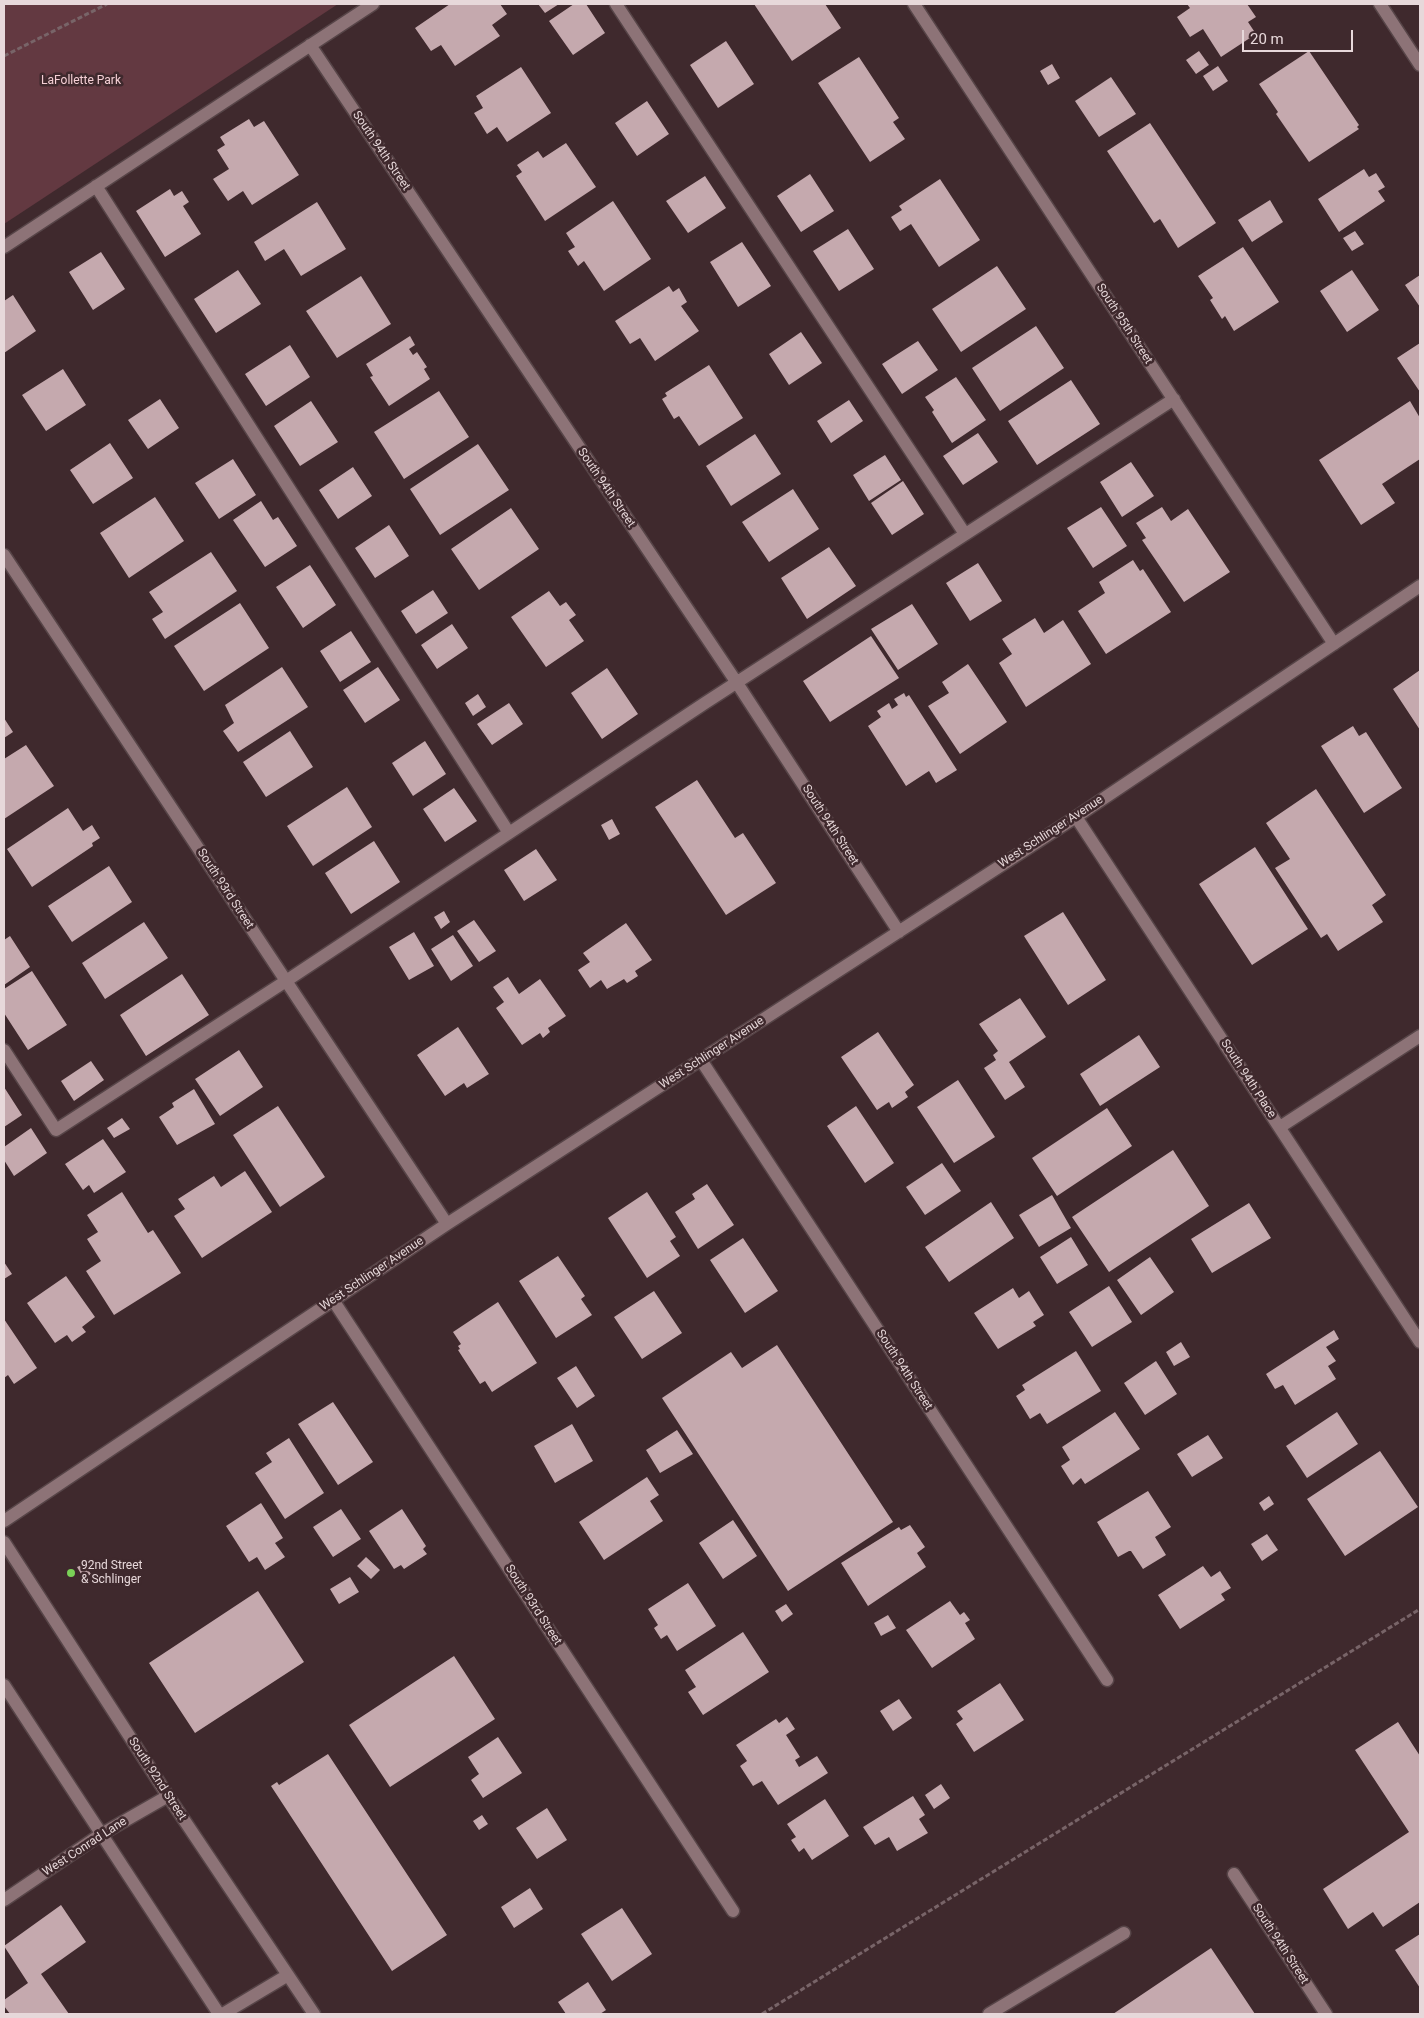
<!DOCTYPE html>
<html>
<head>
<meta charset="utf-8">
<style>
  body { margin:0 }
  #map { position:relative; width:1424px; height:2018px; overflow:hidden; background:#3f292d; font-family:Roboto,sans-serif }
  canvas { display:block }
  .frame { position:absolute; inset:0; border:5px solid #e7d8da; pointer-events:none }
  .scale { position:absolute; left:1242px; top:30px; width:111px; height:22px; box-sizing:border-box; border:2px solid #e7d8da; border-top:0; padding-left:6px; font-size:15px; line-height:18px; white-space:nowrap; color:#e7d8da; -webkit-text-stroke:4px #3f292d; paint-order:stroke }
</style>
</head>
<body>
<div id="map">
<canvas width="1424" height="2018"></canvas>
<div class="frame"></div>
<div class="scale">20 m</div>
</div>
<script>
const context = document.querySelector('canvas').getContext('2d');
context.lineJoin = 'round';
function paint(path, color) { context.fillStyle = color; context.fill(path, 'evenodd'); }
function stroke(path, color, width, dash) { context.strokeStyle = color; context.lineWidth = width; context.lineCap = dash ? 'butt' : 'round'; context.setLineDash(dash || []); context.stroke(path); }
function write(font, color, halo, rows, align = 'center') {
  context.font = font + ' Roboto,sans-serif'; context.lineWidth = 5; context.setLineDash([]); context.textBaseline = 'middle'; context.strokeStyle = halo; context.fillStyle = color; for (const [text, x, y, turn = 0] of rows) {
    context.save(); context.translate(x, y); context.rotate((+turn || 0) * Math.PI / 180); context.textAlign = isNaN(turn) ? turn : align; if (halo) context.strokeText(text, 0, 0); context.fillText(text, 0, 0); context.restore();
  }
}
const green = new Path2D(`
  M 4,4 L 338,4 L 4,224 Z`);
const building = new Path2D(`
  M 450,4 L 500,4 L 507,14 L 492,25 L 500,36 L 455,66 L 441,45 L 431,51 L 415,28 Z
  M 538,4 L 559,4 L 545,13 Z
  M 574,4 L 586,4 L 605,33 L 573,55 L 549,21 Z
  M 754,4 L 825,4 L 841,28 L 792,61 Z
  M 1187,4 L 1247,4 L 1256,17 L 1248,22 L 1256,34 L 1221,57 L 1203,29 L 1190,37 L 1177,17 L 1190,8 Z
  M 726,41 L 754,84 L 718,108 L 690,65 Z
  M 1199,51 L 1209,65 L 1196,74 L 1186,60 Z
  M 1309,51 L 1359,125 L 1357,127 L 1359,129 L 1309,162 L 1276,114 L 1278,112 L 1259,84 Z
  M 859,57 L 899,118 L 893,122 L 905,139 L 870,162 L 818,83 Z
  M 1052,64 L 1060,78 L 1048,85 L 1040,71 Z
  M 1218,66 L 1228,81 L 1213,91 L 1203,76 Z
  M 521,67 L 551,113 L 507,142 L 497,127 L 487,134 L 474,113 L 483,108 L 476,96 Z
  M 1111,77 L 1136,114 L 1099,137 L 1075,101 Z
  M 647,101 L 669,134 L 637,156 L 615,123 Z
  M 249,119 L 254,127 L 264,121 L 299,175 L 252,205 L 243,191 L 228,201 L 213,179 L 229,169 L 217,150 L 225,145 L 220,137 Z
  M 1150,123 L 1216,223 L 1178,248 L 1160,219 L 1154,223 L 1107,151 Z
  M 566,143 L 596,187 L 545,221 L 516,176 L 522,172 L 517,165 L 538,151 L 543,158 Z
  M 1364,169 L 1369,177 L 1376,173 L 1385,187 L 1378,191 L 1385,201 L 1339,232 L 1318,199 Z
  M 810,174 L 834,211 L 801,232 L 777,196 Z
  M 705,176 L 726,208 L 688,233 L 666,201 Z
  M 940,179 L 980,240 L 939,267 L 911,224 L 900,231 L 891,217 L 902,210 L 899,206 Z
  M 170,189 L 174,196 L 182,191 L 189,202 L 183,206 L 201,234 L 165,257 L 136,211 Z
  M 1270,200 L 1283,222 L 1252,242 L 1238,220 Z
  M 613,201 L 651,259 L 604,291 L 584,261 L 578,266 L 568,251 L 575,247 L 566,233 Z
  M 317,202 L 346,249 L 301,276 L 284,249 L 265,261 L 254,242 Z
  M 848,229 L 874,269 L 839,291 L 813,251 Z
  M 1355,231 L 1364,244 L 1352,251 L 1343,238 Z
  M 742,242 L 771,286 L 738,307 L 710,262 Z
  M 1243,247 L 1279,302 L 1234,331 L 1225,316 L 1222,319 L 1210,300 L 1213,298 L 1198,276 Z
  M 101,252 L 125,289 L 93,310 L 69,272 Z
  M 997,266 L 1026,309 L 961,352 L 932,309 Z
  M 238,270 L 261,304 L 216,333 L 194,299 Z
  M 1352,270 L 1379,310 L 1347,332 L 1320,291 Z
  M 1420,275 L 1420,307 L 1405,285 Z
  M 361,276 L 391,324 L 337,358 L 306,311 Z
  M 669,286 L 673,292 L 679,288 L 687,302 L 681,306 L 699,331 L 655,361 L 640,338 L 630,344 L 615,321 Z
  M 13,295 L 36,331 L 4,353 L 4,301 Z
  M 1036,326 L 1064,368 L 1000,411 L 972,368 Z
  M 801,332 L 822,363 L 789,385 L 769,354 Z
  M 410,336 L 415,345 L 409,349 L 413,355 L 417,352 L 427,367 L 424,369 L 430,379 L 389,406 L 370,377 L 373,376 L 366,364 Z
  M 918,341 L 938,370 L 902,394 L 882,364 Z
  M 1420,343 L 1420,392 L 1397,358 Z
  M 290,345 L 310,377 L 266,406 L 245,374 Z
  M 709,365 L 743,418 L 699,446 L 679,416 L 674,419 L 662,399 L 667,396 L 665,393 Z
  M 63,369 L 86,405 L 46,431 L 22,395 Z
  M 956,377 L 986,420 L 952,443 L 932,412 L 934,410 L 925,397 Z
  M 1071,380 L 1100,424 L 1037,465 L 1008,421 Z
  M 439,391 L 469,437 L 404,479 L 374,432 Z
  M 160,399 L 179,428 L 148,449 L 128,420 Z
  M 849,400 L 863,421 L 831,443 L 817,421 Z
  M 311,401 L 338,442 L 300,466 L 274,426 Z
  M 1410,401 L 1420,418 L 1420,459 L 1382,484 L 1395,503 L 1361,525 L 1319,460 Z
  M 978,433 L 998,462 L 963,485 L 943,456 Z
  M 755,434 L 781,474 L 731,506 L 706,466 Z
  M 110,443 L 133,478 L 93,504 L 70,470 Z
  M 478,444 L 509,490 L 440,535 L 410,489 Z
  M 885,455 L 901,480 L 869,501 L 853,475 Z
  M 233,459 L 256,495 L 219,519 L 195,483 Z
  M 1131,462 L 1154,496 L 1122,517 L 1100,482 Z
  M 353,467 L 372,496 L 338,519 L 319,490 Z
  M 903,481 L 924,514 L 892,535 L 871,503 Z
  M 793,489 L 819,529 L 769,562 L 742,522 Z
  M 155,497 L 184,541 L 129,578 L 100,533 Z
  M 261,501 L 273,520 L 278,517 L 297,546 L 265,567 L 233,520 Z
  M 1101,507 L 1127,546 L 1093,568 L 1067,528 Z
  M 1162,507 L 1171,521 L 1188,509 L 1230,572 L 1184,602 L 1142,540 L 1146,538 L 1136,523 Z
  M 511,508 L 539,549 L 479,590 L 451,549 Z
  M 389,525 L 409,556 L 375,578 L 355,548 Z
  M 829,547 L 856,586 L 807,619 L 781,578 Z
  M 211,552 L 237,591 L 165,639 L 152,619 L 163,612 L 149,592 Z
  M 1133,560 L 1140,571 L 1143,569 L 1171,612 L 1106,654 L 1078,611 L 1105,593 L 1099,582 Z
  M 978,563 L 1002,601 L 970,621 L 946,583 Z
  M 310,565 L 336,605 L 303,628 L 276,587 Z
  M 433,590 L 448,613 L 416,634 L 401,611 Z
  M 549,591 L 560,606 L 566,602 L 576,615 L 569,620 L 584,641 L 546,667 L 511,617 Z
  M 240,603 L 269,648 L 204,691 L 174,646 Z
  M 912,604 L 938,644 L 898,670 L 871,629 Z
  M 1035,618 L 1044,633 L 1063,620 L 1091,664 L 1026,707 L 999,663 L 1012,654 L 1002,639 Z
  M 452,624 L 468,648 L 437,669 L 421,645 Z
  M 351,631 L 371,662 L 340,682 L 320,651 Z
  M 871,636 L 899,678 L 830,722 L 803,681 Z
  M 968,664 L 1007,722 L 960,754 L 928,706 L 949,693 L 942,682 Z
  M 282,667 L 308,707 L 238,752 L 223,731 L 234,723 L 225,705 Z
  M 378,667 L 400,700 L 365,723 L 343,690 Z
  M 607,668 L 638,714 L 602,739 L 571,693 Z
  M 1420,670 L 1420,730 L 1393,689 Z
  M 904,693 L 906,697 L 909,695 L 957,770 L 936,783 L 929,771 L 906,786 L 868,726 L 881,717 L 877,711 L 889,703 L 892,709 L 898,705 L 894,699 Z
  M 478,694 L 486,707 L 473,716 L 465,703 Z
  M 509,703 L 523,724 L 492,745 L 477,724 Z
  M 4,718 L 13,732 L 4,738 Z
  M 1353,726 L 1359,736 L 1366,732 L 1402,788 L 1364,813 L 1321,746 Z
  M 290,731 L 313,767 L 266,797 L 243,762 Z
  M 425,741 L 446,774 L 413,796 L 392,763 Z
  M 26,745 L 54,786 L 4,819 L 4,759 Z
  M 697,780 L 735,838 L 743,833 L 776,883 L 726,915 L 655,807 Z
  M 347,787 L 372,827 L 313,866 L 287,826 Z
  M 454,788 L 477,821 L 445,842 L 423,809 Z
  M 1316,789 L 1386,895 L 1372,905 L 1383,922 L 1338,951 L 1327,934 L 1321,938 L 1275,868 L 1290,859 L 1266,823 Z
  M 68,808 L 83,831 L 92,825 L 100,838 L 92,843 L 93,846 L 32,887 L 7,849 Z
  M 612,819 L 620,834 L 609,840 L 601,825 Z
  M 374,841 L 400,882 L 351,914 L 325,873 Z
  M 1255,847 L 1308,929 L 1252,965 L 1199,884 Z
  M 536,849 L 557,880 L 524,901 L 504,870 Z
  M 109,866 L 132,902 L 72,942 L 48,906 Z
  M 444,911 L 450,922 L 441,929 L 434,917 Z
  M 1063,912 L 1106,980 L 1068,1005 L 1024,936 Z
  M 474,920 L 496,951 L 479,962 L 457,931 Z
  M 144,922 L 168,958 L 105,999 L 82,963 Z
  M 626,923 L 652,960 L 635,971 L 638,976 L 627,983 L 624,979 L 607,989 L 601,980 L 590,988 L 578,970 L 590,962 L 583,953 Z
  M 414,932 L 434,966 L 409,980 L 389,947 Z
  M 453,935 L 473,966 L 451,981 L 431,949 Z
  M 10,936 L 30,967 L 4,985 L 4,940 Z
  M 32,971 L 67,1025 L 28,1050 L 4,1013 L 4,989 Z
  M 182,974 L 209,1015 L 146,1056 L 120,1015 Z
  M 508,977 L 519,994 L 540,979 L 566,1016 L 548,1028 L 550,1032 L 543,1038 L 540,1033 L 522,1045 L 496,1008 L 504,1002 L 493,987 Z
  M 1020,998 L 1046,1037 L 1009,1062 L 1025,1087 L 1005,1100 L 984,1068 L 996,1060 L 993,1055 L 998,1051 L 979,1024 Z
  M 458,1027 L 489,1074 L 467,1088 L 464,1083 L 445,1096 L 417,1055 Z
  M 878,1032 L 914,1085 L 905,1092 L 908,1097 L 892,1108 L 889,1102 L 877,1110 L 841,1057 Z
  M 1139,1035 L 1160,1067 L 1100,1106 L 1080,1074 Z
  M 239,1050 L 263,1087 L 220,1116 L 195,1079 Z
  M 91,1061 L 104,1080 L 74,1101 L 61,1081 Z
  M 958,1080 L 995,1137 L 954,1163 L 917,1107 Z
  M 4,1087 L 22,1115 L 4,1127 Z
  M 194,1089 L 215,1124 L 177,1145 L 159,1117 L 174,1107 L 172,1103 Z
  M 278,1106 L 325,1177 L 280,1207 L 233,1135 Z
  M 856,1106 L 894,1163 L 865,1183 L 827,1126 Z
  M 1107,1108 L 1132,1146 L 1057,1196 L 1032,1158 Z
  M 122,1118 L 130,1129 L 114,1138 L 107,1128 Z
  M 31,1128 L 47,1153 L 14,1176 L 4,1160 L 4,1147 Z
  M 103,1139 L 126,1172 L 94,1193 L 89,1185 L 83,1190 L 65,1164 Z
  M 1173,1150 L 1209,1206 L 1109,1272 L 1072,1217 Z
  M 942,1163 L 961,1191 L 925,1215 L 906,1187 Z
  M 245,1171 L 272,1212 L 202,1258 L 174,1216 L 185,1209 L 178,1199 L 214,1176 L 221,1187 Z
  M 707,1184 L 734,1225 L 698,1249 L 675,1212 L 695,1199 L 692,1194 Z
  M 122,1192 L 148,1233 L 153,1230 L 181,1273 L 114,1315 L 86,1271 L 101,1261 L 87,1239 L 98,1232 L 87,1215 Z
  M 647,1192 L 676,1237 L 670,1241 L 680,1256 L 647,1278 L 608,1218 Z
  M 1052,1195 L 1071,1228 L 1039,1247 L 1019,1215 Z
  M 991,1202 L 1014,1238 L 949,1282 L 925,1247 Z
  M 1249,1203 L 1271,1238 L 1212,1273 L 1191,1239 Z
  M 1071,1237 L 1088,1265 L 1057,1284 L 1040,1257 Z
  M 743,1238 L 778,1291 L 745,1313 L 710,1260 Z
  M 558,1256 L 585,1296 L 581,1299 L 592,1315 L 556,1338 L 519,1281 Z
  M 1150,1257 L 1174,1292 L 1141,1315 L 1117,1280 Z
  M 4,1262 L 12,1274 L 4,1279 Z
  M 66,1276 L 95,1317 L 82,1327 L 86,1332 L 72,1342 L 67,1335 L 55,1343 L 27,1303 Z
  M 1109,1286 L 1132,1322 L 1092,1347 L 1069,1312 Z
  M 1013,1288 L 1019,1298 L 1029,1291 L 1044,1315 L 1033,1322 L 1036,1326 L 998,1349 L 974,1313 Z
  M 654,1291 L 682,1333 L 642,1359 L 614,1317 Z
  M 498,1302 L 537,1363 L 492,1392 L 485,1381 L 480,1384 L 458,1350 L 460,1349 L 458,1346 L 461,1344 L 453,1332 Z
  M 4,1319 L 37,1368 L 14,1384 L 8,1375 L 4,1378 Z
  M 1334,1330 L 1339,1339 L 1326,1347 L 1336,1361 L 1328,1366 L 1336,1379 L 1295,1405 L 1283,1385 L 1275,1389 L 1266,1374 Z
  M 1181,1342 L 1190,1357 L 1174,1366 L 1166,1352 Z
  M 777,1345 L 893,1522 L 788,1591 L 662,1398 L 731,1352 L 742,1368 Z
  M 1076,1351 L 1101,1391 L 1047,1424 L 1040,1413 L 1030,1419 L 1016,1396 L 1025,1390 L 1022,1385 Z
  M 1156,1361 L 1177,1394 L 1145,1415 L 1124,1383 Z
  M 576,1366 L 595,1396 L 577,1408 L 557,1378 Z
  M 333,1402 L 373,1462 L 338,1485 L 298,1424 Z
  M 1115,1412 L 1140,1449 L 1085,1484 L 1081,1478 L 1073,1485 L 1061,1466 L 1070,1460 L 1062,1447 Z
  M 1337,1412 L 1358,1444 L 1307,1478 L 1286,1446 Z
  M 572,1424 L 593,1461 L 555,1483 L 534,1446 Z
  M 677,1430 L 693,1454 L 660,1473 L 646,1450 Z
  M 1208,1435 L 1223,1458 L 1192,1477 L 1177,1454 Z
  M 289,1438 L 324,1493 L 285,1519 L 255,1473 L 272,1462 L 266,1453 Z
  M 1380,1451 L 1418,1507 L 1345,1556 L 1307,1499 Z
  M 647,1477 L 659,1495 L 650,1501 L 663,1521 L 604,1560 L 579,1522 Z
  M 1148,1491 L 1171,1527 L 1155,1537 L 1166,1555 L 1143,1569 L 1131,1551 L 1129,1551 L 1118,1557 L 1097,1522 Z
  M 1269,1496 L 1274,1504 L 1264,1511 L 1259,1503 Z
  M 261,1503 L 283,1538 L 275,1543 L 285,1557 L 265,1570 L 257,1557 L 249,1562 L 226,1526 Z
  M 341,1509 L 361,1539 L 333,1557 L 313,1527 Z
  M 402,1509 L 426,1546 L 423,1549 L 427,1554 L 404,1569 L 401,1565 L 394,1569 L 369,1531 Z
  M 733,1520 L 757,1556 L 723,1579 L 699,1543 Z
  M 910,1525 L 925,1547 L 917,1553 L 926,1567 L 868,1606 L 841,1563 L 899,1527 L 901,1530 Z
  M 1267,1534 L 1278,1550 L 1262,1561 L 1251,1544 Z
  M 366,1557 L 380,1570 L 371,1579 L 357,1566 Z
  M 84,1564 L 91,1574 L 84,1579 L 77,1567 Z
  M 1203,1566 L 1211,1577 L 1220,1571 L 1231,1588 L 1221,1594 L 1225,1600 L 1180,1629 L 1158,1595 Z
  M 350,1577 L 359,1592 L 339,1604 L 330,1589 Z
  M 688,1583 L 716,1626 L 677,1651 L 667,1635 L 661,1639 L 654,1628 L 658,1625 L 648,1609 Z
  M 258,1591 L 304,1662 L 195,1733 L 149,1663 Z
  M 950,1601 L 960,1615 L 964,1612 L 970,1620 L 965,1623 L 975,1639 L 932,1668 L 906,1630 Z
  M 786,1604 L 793,1614 L 782,1622 L 775,1611 Z
  M 888,1615 L 896,1628 L 881,1636 L 874,1623 Z
  M 743,1632 L 769,1672 L 703,1715 L 688,1692 L 696,1687 L 685,1670 Z
  M 454,1656 L 495,1719 L 390,1787 L 349,1725 Z
  M 1000,1683 L 1024,1720 L 974,1752 L 956,1724 L 963,1719 L 957,1711 Z
  M 899,1699 L 912,1718 L 893,1731 L 880,1711 Z
  M 787,1717 L 795,1729 L 786,1735 L 800,1757 L 795,1760 L 799,1767 L 817,1756 L 828,1773 L 778,1805 L 762,1781 L 753,1786 L 740,1766 L 747,1761 L 736,1745 L 776,1719 L 779,1723 Z
  M 1398,1722 L 1420,1756 L 1420,1902 L 1383,1927 L 1373,1912 L 1348,1929 L 1323,1889 L 1409,1832 L 1355,1750 Z
  M 498,1737 L 522,1773 L 483,1798 L 471,1780 L 479,1774 L 468,1757 Z
  M 328,1754 L 447,1935 L 392,1971 L 271,1786 L 277,1782 L 279,1785 Z
  M 941,1784 L 950,1798 L 934,1809 L 925,1795 Z
  M 913,1796 L 925,1815 L 919,1819 L 928,1833 L 897,1851 L 889,1837 L 875,1845 L 863,1827 Z
  M 825,1799 L 849,1836 L 812,1860 L 804,1848 L 799,1852 L 791,1840 L 796,1837 L 787,1824 Z
  M 547,1808 L 567,1840 L 537,1859 L 516,1828 Z
  M 482,1815 L 488,1824 L 479,1830 L 473,1821 Z
  M 530,1888 L 543,1909 L 514,1928 L 501,1907 Z
  M 61,1905 L 86,1942 L 41,1974 L 69,2014 L 10,2014 L 4,2006 L 4,2000 L 28,1983 L 4,1946 Z
  M 622,1908 L 652,1954 L 612,1981 L 581,1934 Z
  M 1420,1934 L 1420,1988 L 1395,1950 Z
  M 1211,1948 L 1255,2014 L 1113,2014 Z
  M 588,1982 L 606,2010 L 600,2014 L 566,2014 L 558,2002 Z`);
const path = new Path2D(`
  M 4,56 L 107,4
  M 762,2014 L 1420,1609`);
const minor = new Path2D(`
  M 616,4 L 965,534
  M 914,4 L 1334,644
  M 1380,4 L 1420,65
  M 310,45 L 737,683 L 899,932
  M 96,186 L 509,833
  M 4,247 L 373,4
  M 4,555 L 447,1224
  M 1076,817 L 1420,1342
  M 4,1050 L 56,1130 L 286,981 L 705,703 L 1174,399
  M 701,1060 L 1107,1680
  M 1280,1127 L 1420,1036
  M 333,1300 L 733,1911
  M 4,1521 L 447,1224 L 1076,817 L 1420,586
  M 4,1542 L 168,1796 L 314,2014
  M 4,1685 L 219,2014
  M 1234,1874 L 1326,2014
  M 4,1900 L 100,1835 L 168,1796
  M 223,2014 L 288,1975
  M 989,2014 L 1124,1933`);
const markers = [
  [71,1573,5,"#7ad157"]
];
const parkNames = [
  ["LaFollette Park",81,81]
];
const streetNames = [
  ["South 94th Street",381,151,56],
  ["South 95th Street",1124,324,57],
  ["South 94th Street",606,488,56],
  ["South 94th Street",830,825,57],
  ["West Schlinger Avenue",1051,832,-33],
  ["South 93rd Street",225,889,57],
  ["West Schlinger Avenue",712,1053,-33],
  ["South 94th Place",1248,1079,57],
  ["West Schlinger Avenue",372,1274,-34],
  ["South 94th Street",904,1370,57],
  ["South 93rd Street",533,1605,57],
  ["South 92nd Street",157,1779,57],
  ["West Conrad Lane",85,1847,-33],
  ["South 94th Street",1280,1944,57]
];
const poiNames = [
  ["92nd Street",81,1566],
  ["& Schlinger",81,1580]
];
paint(green, '#633941');
paint(building, '#c5a9ae');
stroke(minor, '#574548', 15);
stroke(path, '#786468', 3, [5, 2.5]);
stroke(minor, '#8d7377', 12);
for (const [x, y, r, color] of markers) { const dot = new Path2D(); dot.arc(x, y, r, 0, 2 * Math.PI); context.fillStyle = color; context.fill(dot); stroke(dot, '#3f292d', 2); }
write('12px', '#f5cfd5', '#3f292d', parkNames);
write('12px', '#e7d8da', '#3f292d', streetNames);
write('12px', '#e7d8da', '#3f292d', poiNames, 'left');
</script>
</body>
</html>
